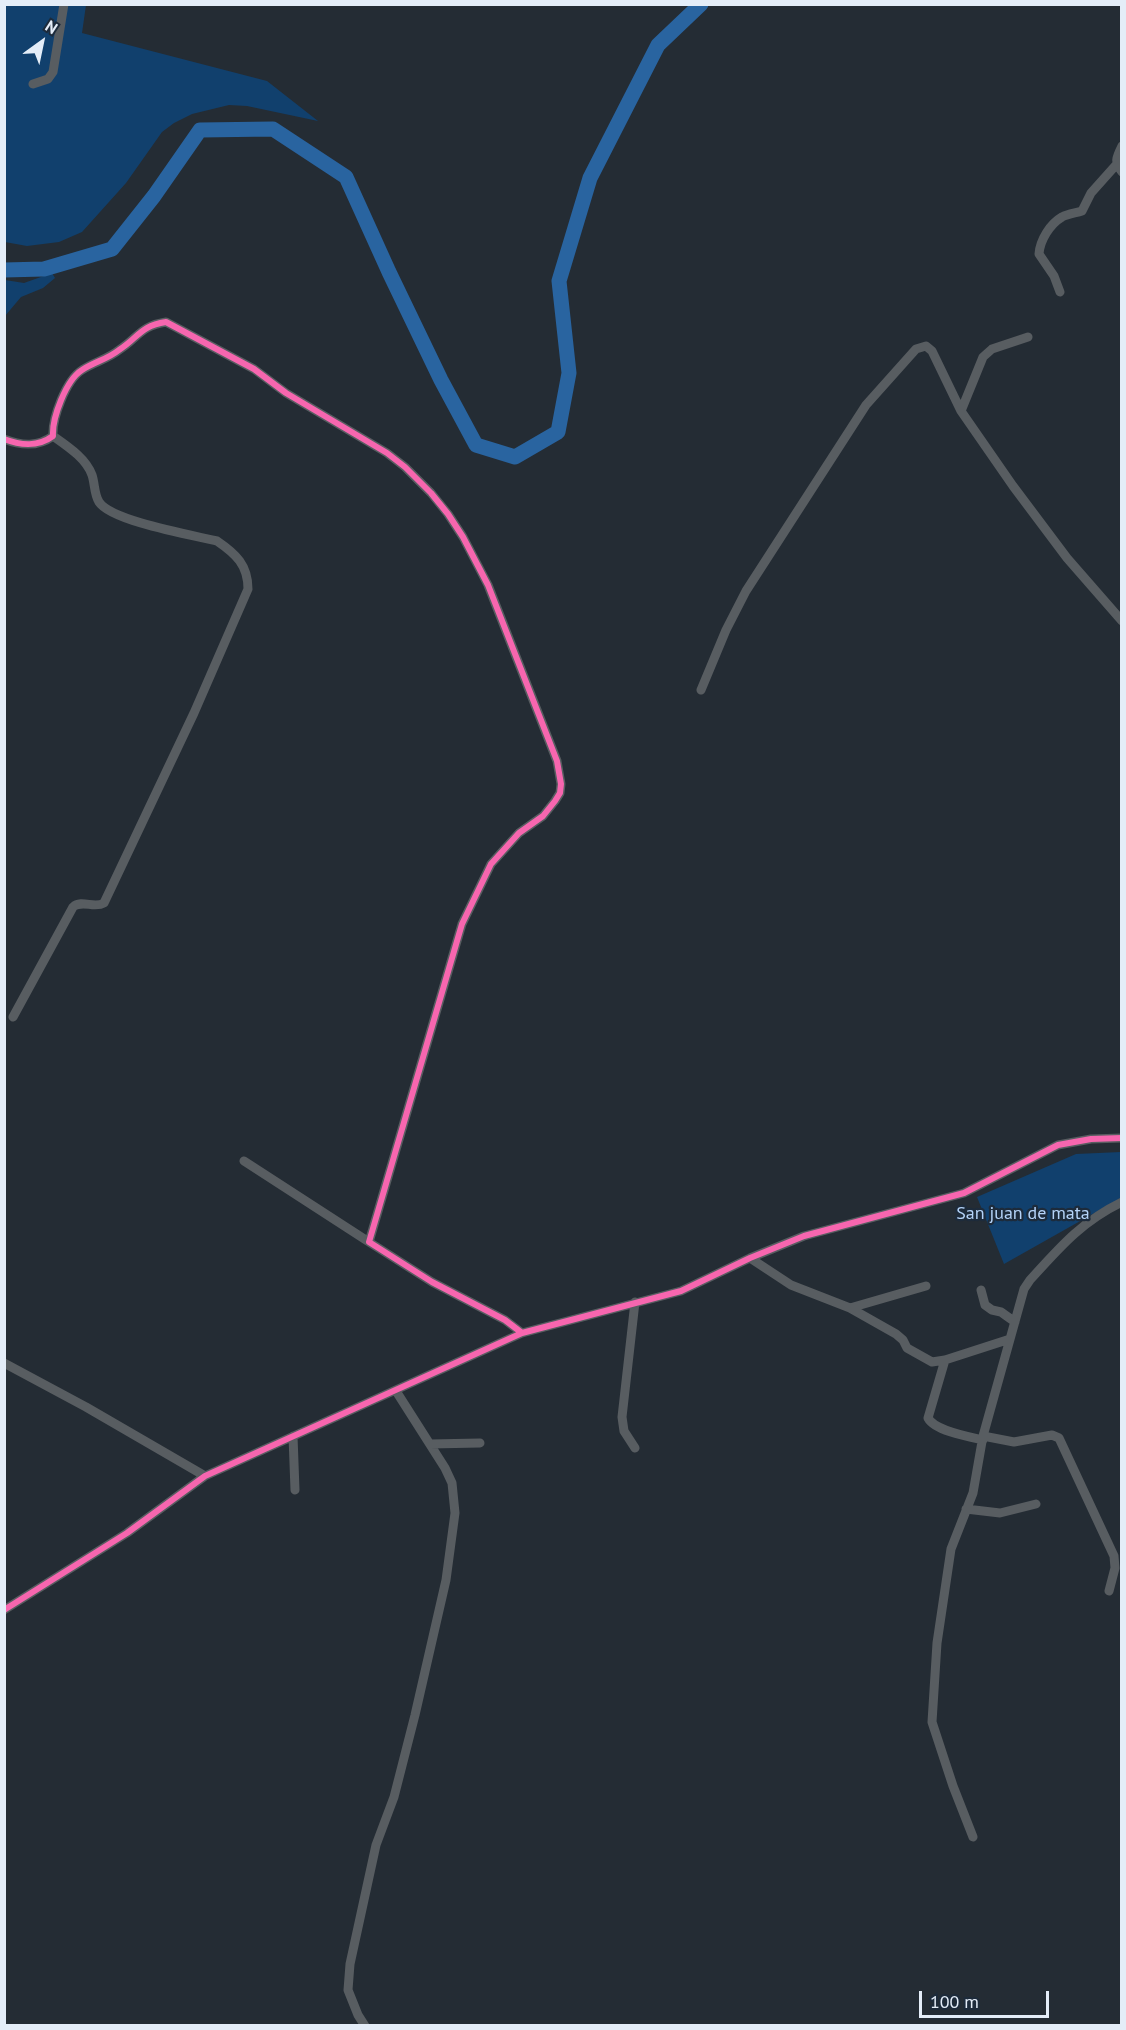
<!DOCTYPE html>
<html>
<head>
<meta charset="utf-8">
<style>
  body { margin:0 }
  #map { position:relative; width:1126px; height:2030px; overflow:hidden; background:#242c34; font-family:"PT Sans",sans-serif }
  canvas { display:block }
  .frame { position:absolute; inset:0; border:6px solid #e4edf8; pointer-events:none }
  .north { position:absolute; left:12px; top:12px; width:60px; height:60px; -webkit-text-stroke:4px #1d2b3b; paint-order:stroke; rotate:33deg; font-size:16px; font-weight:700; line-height:24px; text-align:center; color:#e4edf8 }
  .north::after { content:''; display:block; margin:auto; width:21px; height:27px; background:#e4edf8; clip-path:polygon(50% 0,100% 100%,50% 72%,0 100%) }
  .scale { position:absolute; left:919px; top:1991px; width:130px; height:27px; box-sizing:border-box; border:3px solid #e4edf8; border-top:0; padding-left:8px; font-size:18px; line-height:21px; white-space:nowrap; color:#e4edf8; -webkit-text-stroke:4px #1d2b3b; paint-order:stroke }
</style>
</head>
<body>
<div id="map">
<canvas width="1126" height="2030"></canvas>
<div class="frame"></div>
<div class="north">N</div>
<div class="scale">100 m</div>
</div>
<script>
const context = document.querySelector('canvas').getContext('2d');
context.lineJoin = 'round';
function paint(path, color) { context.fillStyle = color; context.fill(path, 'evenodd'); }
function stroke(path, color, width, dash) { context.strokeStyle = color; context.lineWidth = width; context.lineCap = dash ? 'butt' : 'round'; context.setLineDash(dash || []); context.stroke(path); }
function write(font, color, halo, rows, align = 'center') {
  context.font = font + ' "PT Sans",sans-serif'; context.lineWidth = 4.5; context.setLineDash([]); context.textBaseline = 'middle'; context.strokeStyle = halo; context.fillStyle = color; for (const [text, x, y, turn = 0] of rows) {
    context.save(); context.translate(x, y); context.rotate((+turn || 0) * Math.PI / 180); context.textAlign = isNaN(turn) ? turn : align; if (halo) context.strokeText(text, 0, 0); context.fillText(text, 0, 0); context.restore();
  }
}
const green = new Path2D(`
  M 37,4 L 39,6 L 40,4 L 86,5 L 82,33 L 267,81 L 318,121 L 247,106 L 229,105 L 192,114 L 174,123 L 162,132 L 126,183 L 82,232 L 59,242 L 27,246 L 5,242 L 4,5 Z
  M 52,273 L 55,278 L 43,288 L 21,297 L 5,316 L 5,280 L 24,283 Z
  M 1121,1152 L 1121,1198 L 1004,1264 L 977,1197 L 1076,1154 Z`);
const river = new Path2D(`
  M 4,270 L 44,269 L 112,249 L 154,196 L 200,130 L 273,129 L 346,177 L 389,272 L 441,380 L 476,445 L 515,457 L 558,432 L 569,373 L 559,281 L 590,178 L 658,45 L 701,4`);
const minor = new Path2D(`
  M 33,84 L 48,79 L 53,72 L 64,4
  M 1122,146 C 1116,158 1114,162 1122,172
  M 1060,292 L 1054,276 L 1039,254 C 1040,240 1050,224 1062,217 C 1068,214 1076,213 1082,211 L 1091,193 L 1116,165
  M 961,411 L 983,357 L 992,349 L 1028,337
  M 4,439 C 22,446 38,447 53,436 C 52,418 66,380 82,370 C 94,362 108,359 119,350 C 139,337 140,326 166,322 L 254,369 L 286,393 L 387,453 L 405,467 L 431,493 L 448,514 L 463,537 L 488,585 L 557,761 L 561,784 L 560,793 L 555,801 L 543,816 L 519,833 L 491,864 L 462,924 L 369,1242 L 432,1282 L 505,1320 L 522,1333
  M 701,690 L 726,630 L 746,591 L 866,405 L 916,349 L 926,346 L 932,351 L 961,411 L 1013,486 L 1067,558 L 1122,621
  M 13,1017 L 73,907 C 82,899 94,909 104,903 L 194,713 L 248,589 C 248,565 236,554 217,541 C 192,535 111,521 99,502 C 94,494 95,484 92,475 C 86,458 67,446 53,436
  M 244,1161 L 369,1242
  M 750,1258 L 791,1285 L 850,1308 L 896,1334 L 903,1340 L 907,1348 L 932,1362 L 945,1360 L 1010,1339
  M 981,1290 L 985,1305 L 992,1310 L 1001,1312 L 1015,1322
  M 850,1308 L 926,1286
  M 945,1360 L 928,1418 C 935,1431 969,1437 983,1440
  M 4,1363 L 86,1407 L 205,1476
  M 293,1436 L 295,1490
  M 983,1436 L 1014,1442 L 1052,1435 L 1059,1438 L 1114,1556 L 1115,1568 L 1109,1591
  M 430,1444 L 480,1443
  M 635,1448 L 624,1431 L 622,1417 L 635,1302
  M 966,1509 L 1000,1513 L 1036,1504
  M 4,1610 L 127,1533 L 205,1476 L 522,1333 L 681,1291 L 750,1258 L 804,1236 L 964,1193 L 1058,1145 L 1091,1139 L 1122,1138
  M 973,1837 L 953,1786 L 932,1722 L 937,1643 L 951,1549 L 973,1493 L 983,1436 L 1024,1289 L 1030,1280 C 1060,1247 1081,1222 1122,1202
  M 365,2026 L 358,2015 L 348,1990 L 350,1964 L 376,1845 L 394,1797 L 415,1715 L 446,1580 L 455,1513 L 452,1483 L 445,1468 L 396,1391`);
const cycleway = new Path2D(`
  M 4,439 C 22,446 38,447 53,436 C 52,418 66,380 82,370 C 94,362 108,359 119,350 C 139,337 140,326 166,322 L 254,369 L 286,393 L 387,453 L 405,467 L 431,493 L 448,514 L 463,537 L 488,585 L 557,761 L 561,784 L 560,793 L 555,801 L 543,816 L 519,833 L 491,864 L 462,924 L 369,1242 L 432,1282 L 505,1320 L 522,1333
  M 4,1610 L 127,1533 L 205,1476 L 522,1333 L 681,1291 L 750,1258 L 804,1236 L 964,1193 L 1058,1145 L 1091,1139 L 1122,1138`);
const parkNames = [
  ["San juan de mata",1023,1214]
];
paint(green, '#11406d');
stroke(river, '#2964a0', 15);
stroke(minor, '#585d61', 9);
stroke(cycleway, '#f766af', 6);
write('18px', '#b4d3f8', '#1d2b3b', parkNames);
</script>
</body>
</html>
